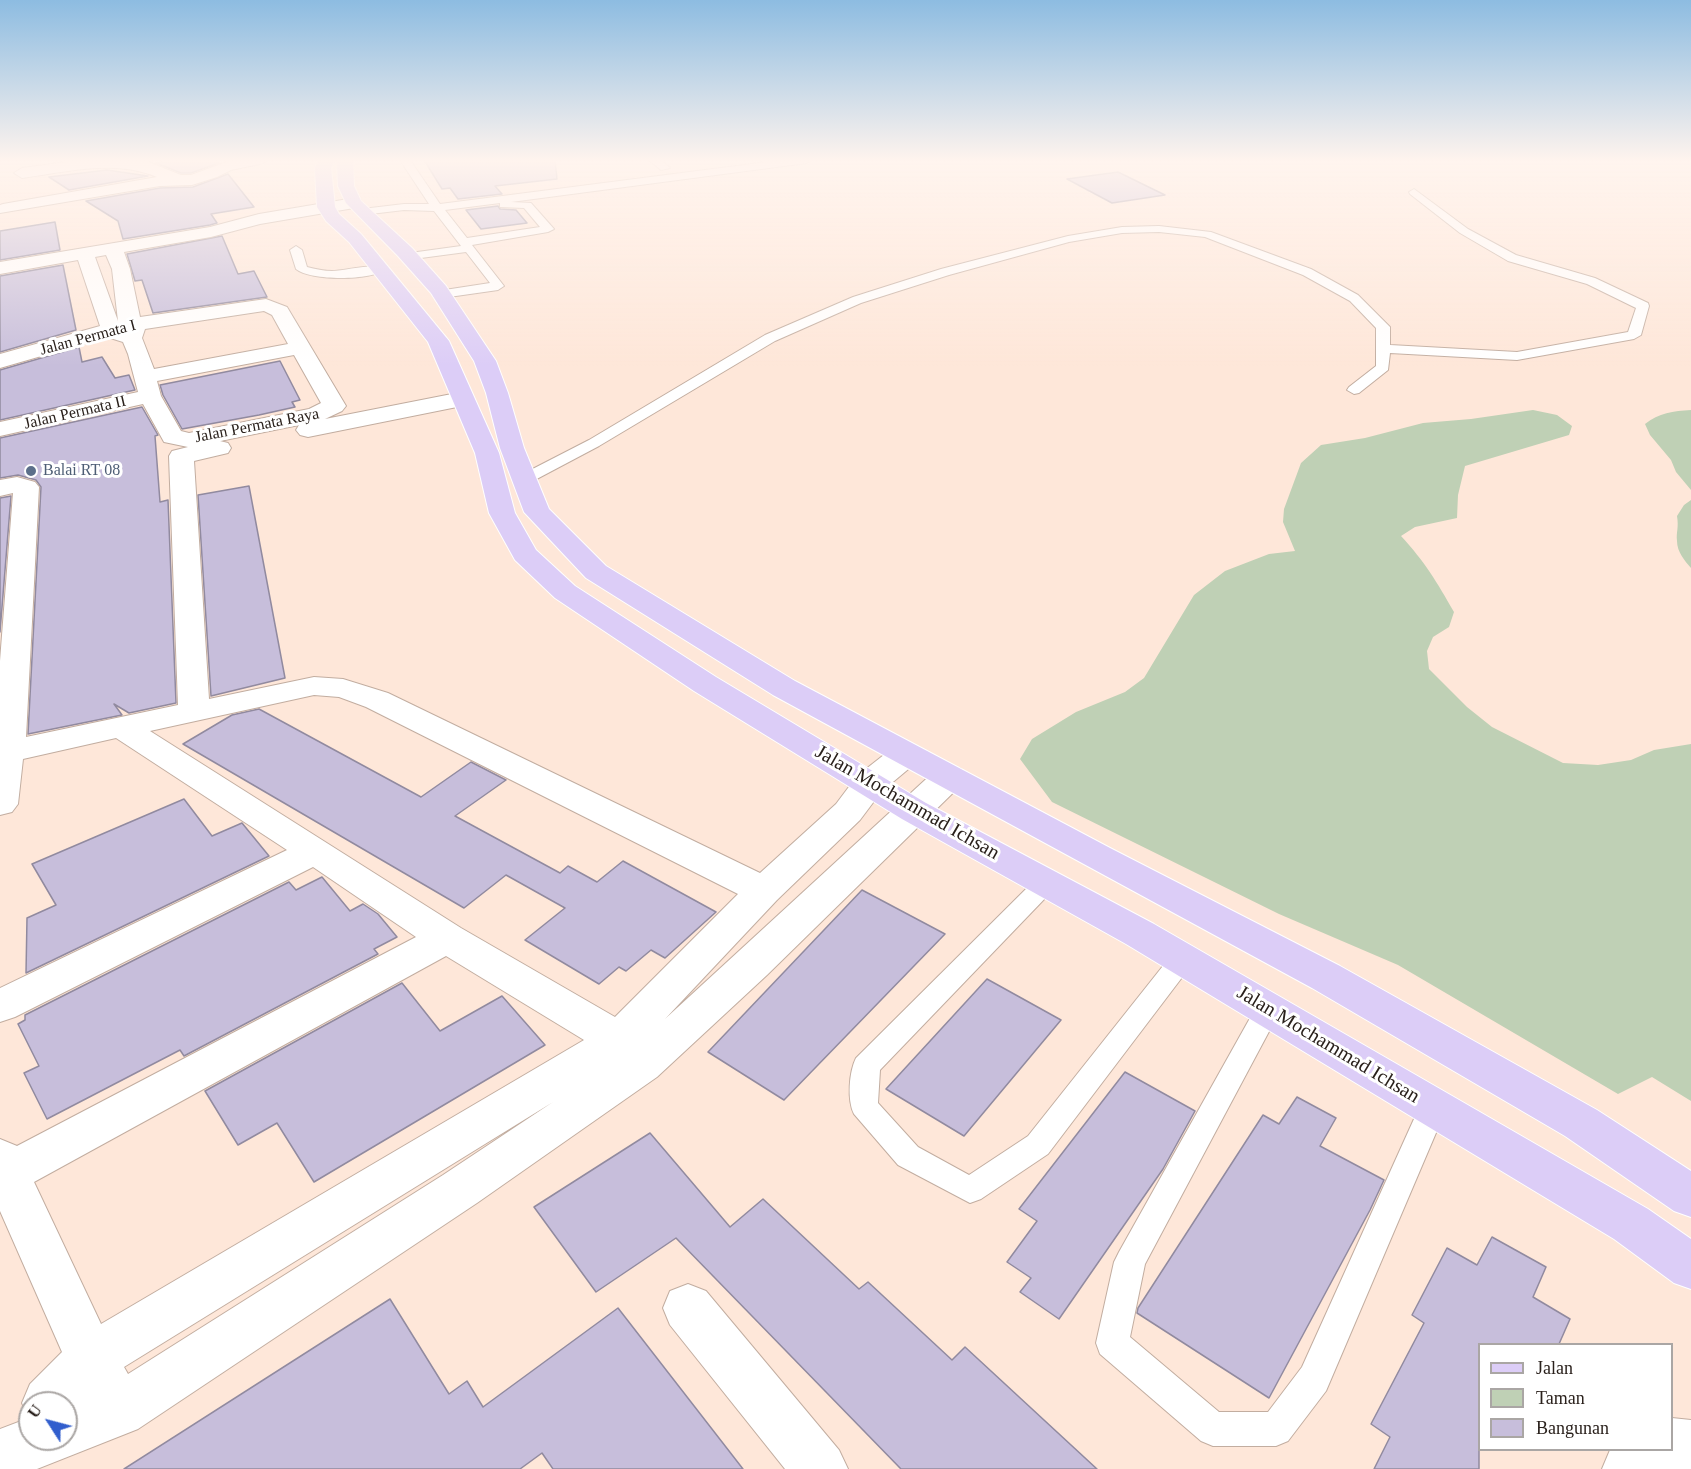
<!DOCTYPE html>
<html>
<head>
<meta charset="utf-8">
<style>
  body { margin:0 }
  #map { position:relative; width:1691px; height:1469px; overflow:hidden; background:#fee7d9; font-family:Georgia,serif }
  canvas { display:block }
  .legend { position:absolute; left:1478px; top:1343px; width:195px; height:108px; box-sizing:border-box; background:#fff; border:2px solid #aaa6a4; margin:0; padding:8px 10px; list-style:none; font-size:18px; color:#2a211c }
  .legend li { display:flex; align-items:center; gap:12px; height:30px }
  .legend b { width:30px; border:2px solid #aaa6a4 }
  .north { position:absolute; left:18px; top:1391px; width:60px; height:60px; box-sizing:border-box; background:#fff; border:2px solid #aaa6a4; border-radius:50%; rotate:306deg; font-size:16px; font-weight:700; line-height:24px; text-align:center; color:#2a211c }
  .north::after { content:''; display:block; margin:auto; width:21px; height:27px; background:#315ecd; clip-path:polygon(50% 0,100% 100%,50% 72%,0 100%) }
</style>
</head>
<body>
<div id="map">
<canvas width="1691" height="1469"></canvas>
<ul class="legend">
<li><b style="height:8px;background:#dccdf7"></b>Jalan</li>
<li><b style="height:16px;background:#bfd0b5"></b>Taman</li>
<li><b style="height:16px;background:#c7bedb"></b>Bangunan</li>
</ul>
<div class="north">U</div>
</div>
<script>
const context = document.querySelector('canvas').getContext('2d');
context.lineJoin = 'round';
function paint(path, color) { context.fillStyle = color; context.fill(path, 'evenodd'); }
function stroke(path, color, width, dash) { context.strokeStyle = color; context.lineWidth = width; context.lineCap = dash ? 'butt' : 'round'; context.setLineDash(dash || []); context.stroke(path); }
function write(font, color, halo, rows, align = 'center') {
  context.font = font + ' Georgia,serif'; context.lineWidth = 6; context.setLineDash([]); context.textBaseline = 'middle'; context.strokeStyle = halo; context.fillStyle = color; for (const [text, x, y, turn = 0] of rows) {
    context.save(); context.translate(x, y); context.rotate((+turn || 0) * Math.PI / 180); context.textAlign = isNaN(turn) ? turn : align; if (halo) context.strokeText(text, 0, 0); context.fillText(text, 0, 0); context.restore();
  }
}
const green = new Path2D(`
  M 1533,410 L 1557,415 L 1572,426 L 1569,435 L 1465,466 L 1458,495 L 1457,518 L 1415,527 L 1401,536 C 1425,562 1437,582 1454,612 L 1449,627 L 1433,637 L 1427,651 L 1429,669 L 1467,707 L 1492,727 L 1563,763 L 1598,765 L 1631,760 L 1654,750 L 1691,744 L 1691,1101 L 1652,1077 L 1618,1094 L 1398,965 L 1279,914 L 1052,802 L 1020,759 L 1032,739 L 1076,712 L 1125,692 L 1144,678 L 1194,595 L 1225,571 L 1269,554 L 1295,551 L 1283,522 L 1284,509 L 1301,463 L 1321,445 L 1365,438 L 1423,423 L 1471,419 Z
  M 1691,410 L 1691,490 L 1676,472 L 1671,460 L 1650,435 L 1645,424 C 1659,413 1673,411 1691,410 Z
  M 1691,500 L 1691,568 C 1685,561 1677,552 1677,541 C 1676,532 1679,528 1677,516 L 1684,505 Z`);
const building = new Path2D(`
  M 177,160 L 217,160 L 219,163 L 191,173 L 181,173 L 156,163 Z
  M 424,160 L 555,160 L 557,179 L 495,186 L 502,194 L 458,199 L 450,188 L 442,189 Z
  M 107,170 L 148,176 L 69,190 L 49,177 Z
  M 1118,172 L 1165,195 L 1112,203 L 1067,179 Z
  M 228,174 L 254,207 L 211,214 L 217,223 L 210,225 L 123,239 L 118,221 L 86,201 L 160,188 L 193,187 Z
  M 498,206 L 500,209 L 516,210 L 527,223 L 481,229 L 466,210 Z
  M 55,222 L 60,250 L 0,260 L 0,231 Z
  M 222,236 L 238,274 L 254,271 L 267,297 L 153,313 L 142,280 L 135,281 L 127,254 Z
  M 63,265 L 76,330 L 0,352 L 0,276 Z
  M 79,347 L 82,362 L 102,357 L 115,378 L 129,375 L 135,390 L 0,420 L 0,370 Z
  M 280,361 L 300,400 L 292,402 L 295,407 L 259,415 L 182,429 L 163,395 L 160,385 Z
  M 142,407 L 158,435 L 155,436 L 160,502 L 168,500 L 176,703 L 129,713 L 114,704 L 122,715 L 28,734 L 41,487 L 36,480 L 18,475 L 0,478 L 0,438 Z
  M 249,486 L 285,678 L 211,696 L 198,495 Z
  M 11,496 L 0,632 L 0,498 Z
  M 259,709 L 421,797 L 471,762 L 506,780 L 455,816 L 560,873 L 568,866 L 597,882 L 623,861 L 716,912 L 665,958 L 651,950 L 626,971 L 619,967 L 599,984 L 525,940 L 565,908 L 506,875 L 464,908 L 183,744 L 232,715 Z
  M 184,799 L 212,836 L 242,823 L 269,856 L 26,973 L 27,918 L 56,905 L 32,864 Z
  M 322,877 L 350,911 L 363,904 L 378,914 L 397,937 L 374,949 L 378,954 L 184,1056 L 180,1050 L 47,1119 L 24,1073 L 39,1066 L 18,1024 L 25,1020 L 25,1015 L 289,882 L 296,890 Z
  M 862,890 L 945,934 L 784,1100 L 708,1052 Z
  M 987,979 L 1061,1020 L 964,1136 L 886,1089 Z
  M 402,983 L 440,1031 L 502,996 L 545,1045 L 314,1182 L 277,1123 L 238,1145 L 205,1091 Z
  M 1125,1072 L 1195,1111 L 1163,1169 L 1059,1319 L 1020,1292 L 1031,1278 L 1007,1262 L 1037,1221 L 1019,1209 Z
  M 1297,1097 L 1336,1118 L 1320,1146 L 1384,1180 L 1370,1210 L 1269,1398 L 1137,1313 L 1138,1308 L 1263,1115 L 1279,1124 Z
  M 650,1133 L 730,1227 L 763,1199 L 859,1289 L 868,1282 L 952,1360 L 965,1347 L 1097,1469 L 901,1469 L 676,1238 L 596,1292 L 534,1207 Z
  M 1492,1237 L 1546,1267 L 1533,1297 L 1570,1319 L 1559,1344 L 1479,1344 L 1479,1469 L 1374,1469 L 1390,1437 L 1371,1424 L 1424,1323 L 1412,1315 L 1447,1248 L 1477,1265 Z
  M 390,1299 L 449,1394 L 467,1381 L 483,1407 L 618,1308 L 743,1469 L 553,1469 L 542,1453 L 520,1469 L 124,1469 Z`);
const service = new Path2D(`
  M 400,160 L 410,160 L 440,204 L 783,160 L 812,160 L 807,163 L 511,202 L 531,203 L 554,229 L 548,232 L 472,245 L 504,286 L 498,290 L 442,298 L 438,297 L 436,294 L 438,291 L 490,283 L 466,252 L 406,260 L 404,257 L 410,253 L 461,246 L 434,211 L 404,210 L 362,215 L 357,212 L 362,209 L 404,204 L 429,204 ZM 500,203 L 500,207 L 524,208 L 540,227 L 467,238 L 445,210 Z
  M 649,160 L 661,160 L 670,168 L 661,170 Z
  M 1414,189 L 1468,229 L 1516,255 L 1595,278 L 1648,303 L 1649,306 L 1641,335 L 1634,339 L 1517,360 L 1390,353 L 1388,370 L 1359,393 L 1354,394 L 1347,390 L 1349,387 L 1376,366 L 1376,328 L 1350,301 L 1303,275 L 1205,237 L 1159,232 L 1122,233 L 1069,242 L 949,275 L 861,303 L 775,341 L 599,446 L 531,482 L 519,482 L 517,479 L 519,476 L 589,440 L 765,335 L 853,297 L 941,269 L 1068,236 L 1122,227 L 1159,226 L 1211,232 L 1311,269 L 1358,295 L 1390,327 L 1390,345 L 1517,352 L 1628,332 L 1636,308 L 1587,284 L 1508,261 L 1460,233 L 1410,194 L 1409,192 Z
  M 296,246 L 302,250 L 307,267 C 315,269 324,271 332,271 C 345,271 377,262 386,269 C 372,281 310,281 296,269 L 290,250 Z
  M 1046,875 L 1054,877 L 1058,883 L 1054,889 L 880,1070 L 878,1103 L 918,1147 L 969,1175 L 1028,1136 L 1174,952 L 1183,950 L 1192,952 L 1196,959 L 1048,1154 L 981,1199 L 970,1203 L 898,1165 L 854,1114 C 847,1100 849,1072 856,1058 L 1038,877 Z
  M 1268,999 L 1277,1002 L 1281,1009 L 1145,1264 L 1130,1337 L 1219,1412 L 1268,1412 L 1302,1367 L 1423,1099 L 1433,1095 L 1443,1099 L 1447,1107 L 1326,1391 L 1288,1441 L 1276,1446 L 1213,1446 L 1201,1441 L 1100,1354 L 1096,1343 L 1114,1262 L 1119,1252 L 1259,1002 Z`);
const minor = new Path2D(`
  M 82,160 L 143,160 L 181,175 L 191,175 L 232,160 L 266,160 L 264,163 L 231,170 L 217,177 L 192,185 L 160,186 L 0,213 L 0,205 L 3,204 L 157,177 C 113,159 68,172 22,178 L 14,173 L 22,168 Z
  M 354,198 L 360,199 L 362,203 L 360,207 L 260,224 L 211,237 L 124,252 L 130,269 L 140,317 L 266,299 L 287,307 L 346,406 L 342,411 L 325,419 L 462,392 L 470,394 L 473,399 L 470,404 L 462,406 L 308,437 L 300,435 L 296,430 L 299,425 L 220,441 L 228,443 L 231,448 L 228,453 L 194,461 L 209,699 L 314,677 L 343,679 L 388,693 L 760,873 L 836,804 L 857,776 L 894,747 L 906,743 L 918,747 L 923,754 L 918,761 L 881,792 L 860,820 L 777,900 L 665,1019 L 937,769 L 949,766 L 961,769 L 966,777 L 961,785 L 767,975 L 657,1077 L 477,1203 L 138,1429 L 37,1469 L 0,1469 L 0,1429 L 29,1418 L 22,1403 L 30,1384 L 62,1352 L 0,1211 L 0,1139 L 17,1146 L 416,937 L 313,867 L 15,1017 L 0,1022 L 0,988 L 287,850 L 116,738 L 23,759 L 18,804 L 12,812 L 0,815 L 0,661 L 13,493 L 0,496 L 0,480 L 17,477 L 35,482 L 39,487 L 26,737 L 178,705 L 169,456 L 172,451 L 188,447 L 164,442 L 143,404 L 0,436 L 0,422 L 138,392 L 128,354 L 123,342 L 107,337 L 0,368 L 0,354 L 100,326 L 78,260 L 0,274 L 0,262 L 210,227 L 259,214 ZM 106,255 L 112,269 L 118,321 L 95,257 ZM 264,311 L 272,315 L 288,344 L 154,369 L 142,338 L 145,329 ZM 294,355 L 321,403 L 309,409 L 189,433 L 181,431 L 161,396 L 157,381 ZM 314,695 L 339,697 L 366,707 L 738,894 L 615,1017 L 461,928 L 150,731 ZM 446,956 L 584,1040 L 101,1324 L 34,1182 ZM 553,1102 L 443,1175 L 128,1374 L 124,1367 ZM 30,1403 L 66,1403 L 66,1439 L 30,1439 Z
  M 688,1284 L 706,1291 L 839,1450 L 848,1469 L 785,1469 L 670,1325 L 663,1308 L 670,1291 Z
  M 1672,1418 L 1691,1420 L 1691,1469 L 1602,1469 L 1610,1450 L 1672,1450 Z`);
const primary = new Path2D(`
  M 319,160 L 335,160 L 331,168 L 335,207 L 339,214 L 361,234 L 449,341 L 499,453 L 515,513 L 536,550 L 575,586 L 716,677 L 926,803 L 1154,924 L 1648,1209 L 1691,1239 L 1691,1289 L 1674,1283 L 1614,1239 L 1126,944 L 902,819 L 694,691 L 555,598 L 515,560 L 489,513 L 475,453 L 428,342 L 349,242 L 326,221 L 317,207 L 315,168 Z
  M 337,160 L 353,160 L 354,186 L 361,201 L 412,248 L 446,286 L 496,361 L 508,393 L 524,448 L 549,509 L 606,566 L 795,681 L 1110,848 L 1340,966 L 1597,1110 L 1691,1171 L 1691,1217 L 1674,1211 L 1565,1136 L 1312,988 L 773,695 L 586,578 L 524,512 L 500,448 L 486,393 L 474,361 L 431,293 L 398,256 L 346,203 L 338,186 Z`);
const markers = [
  [31,471,6,"#5c6f8a"]
];
const farStreetnames = [
  ["Jalan Permata I",88,338,-15],
  ["Jalan Permata II",75,413,-13],
  ["Jalan Permata Raya",257,426,-11]
];
const farServicenames = [
  ["Balai RT 08",43,471]
];
const streetNames = [
  ["Jalan Mochammad Ichsan",907,803,30],
  ["Jalan Mochammad Ichsan",1328,1045,31]
];
paint(green, '#bfd0b5');
paint(building, '#c7bedb');
stroke(building, '#918a9f', 1.5);
stroke(service, '#c2ada0', 2);
stroke(minor, '#c2ada0', 2);
stroke(primary, '#fff', 2);
paint(service, '#fff');
paint(minor, '#fff');
paint(primary, '#dccdf7');
const sky = context.createLinearGradient(0, 0, 0, 366);
sky.addColorStop(0, '#8dbce1');
sky.addColorStop(0.44, '#fff4ee');
sky.addColorStop(1, '#fff4ee00');
context.fillStyle = sky;
context.fillRect(0, 0, 1691, 366);
for (const [x, y, r, color] of markers) { const dot = new Path2D(); dot.arc(x, y, r, 0, 2 * Math.PI); context.fillStyle = color; context.fill(dot); stroke(dot, '#fff', 2); }
write('16px', '#2a211c', '#fff', farStreetnames);
write('16px', '#4e5e75', '#fff', farServicenames, 'left');
write('20px', '#2a211c', '#fff', streetNames);
</script>
</body>
</html>
